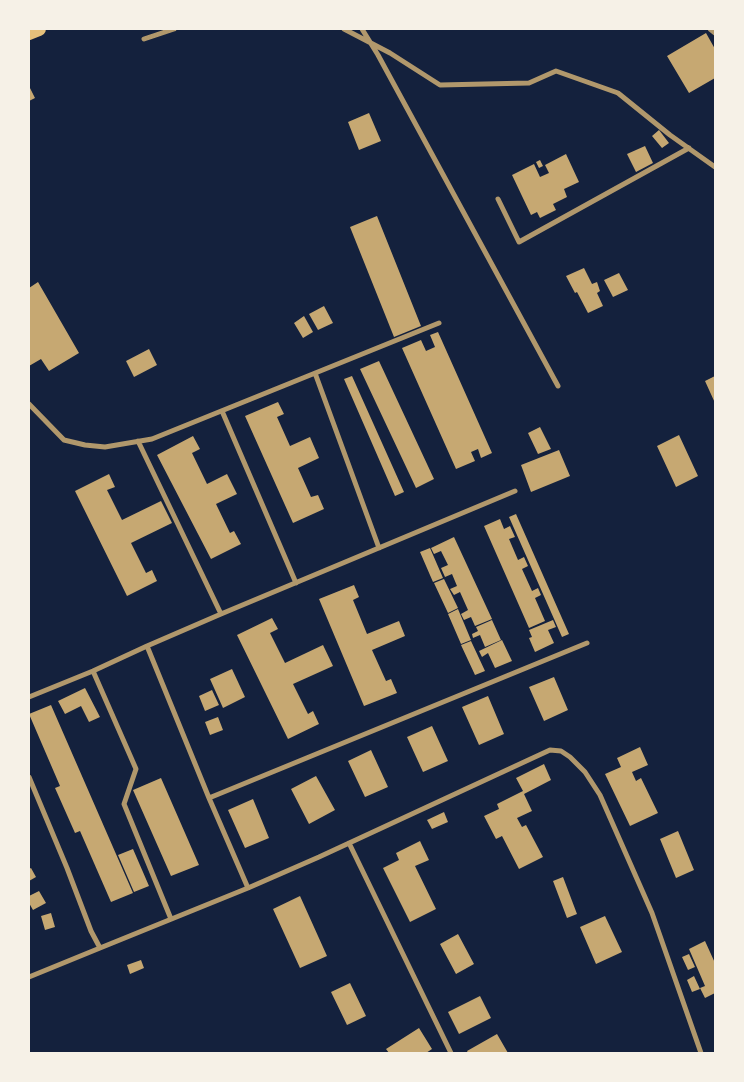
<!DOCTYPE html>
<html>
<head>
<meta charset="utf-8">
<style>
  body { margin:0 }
  #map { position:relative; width:744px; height:1082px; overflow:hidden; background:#14213d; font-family:"DM Sans",sans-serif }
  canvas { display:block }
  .frame { position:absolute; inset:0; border:30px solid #f6f1e7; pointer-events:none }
</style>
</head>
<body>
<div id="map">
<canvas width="744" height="1082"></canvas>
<div class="frame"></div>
</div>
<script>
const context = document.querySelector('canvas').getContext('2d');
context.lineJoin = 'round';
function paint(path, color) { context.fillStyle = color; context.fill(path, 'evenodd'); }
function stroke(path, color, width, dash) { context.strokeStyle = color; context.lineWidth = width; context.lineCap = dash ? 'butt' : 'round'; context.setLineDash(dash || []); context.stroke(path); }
const building = new Path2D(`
  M 706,33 L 715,49 L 715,78 L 689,93 L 667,56 Z
  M 29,86 L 35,98 L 29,101 Z
  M 369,113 L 381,141 L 359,150 L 348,122 Z
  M 659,130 L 669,143 L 662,148 L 652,136 Z
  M 645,146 L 653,163 L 636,172 L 627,154 Z
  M 566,154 L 579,182 L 564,189 L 567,197 L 553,204 L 556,210 L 540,218 L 537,212 L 531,215 L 512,175 L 534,164 L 540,177 L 549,173 L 545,165 Z
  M 540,160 L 543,166 L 539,168 L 536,162 Z
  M 377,216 L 421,326 L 394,337 L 350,227 Z
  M 584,268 L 592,284 L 597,282 L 600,291 L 597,293 L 603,306 L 588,313 L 577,292 L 575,293 L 566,276 Z
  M 619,273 L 628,290 L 613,297 L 604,280 Z
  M 38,282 L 79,353 L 49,371 L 41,359 L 29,366 L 29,288 Z
  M 324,306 L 333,323 L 318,330 L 309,314 Z
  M 304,316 L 313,332 L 303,338 L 294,323 Z
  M 438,332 L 492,453 L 481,458 L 478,449 L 471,452 L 475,461 L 456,469 L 402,348 L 421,340 L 426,351 L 435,347 L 430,335 Z
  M 149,349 L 157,365 L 134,377 L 126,361 Z
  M 379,361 L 434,479 L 416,488 L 360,369 Z
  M 352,376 L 404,492 L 395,496 L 344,379 Z
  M 715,376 L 715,403 L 705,381 Z
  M 278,402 L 284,414 L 277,417 L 290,446 L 310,437 L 319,458 L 298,468 L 311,497 L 318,495 L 324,509 L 293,523 L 245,416 Z
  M 540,427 L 551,449 L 538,454 L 528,433 Z
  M 679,435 L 698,476 L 676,487 L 657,446 Z
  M 193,436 L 200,449 L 192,453 L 207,484 L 227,474 L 237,494 L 216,504 L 230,533 L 234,531 L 241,544 L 211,559 L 157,455 Z
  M 559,450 L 570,476 L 531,492 L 521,465 Z
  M 109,474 L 115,487 L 107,490 L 122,520 L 161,501 L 172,523 L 131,543 L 146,573 L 152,570 L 157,581 L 127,596 L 75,491 Z
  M 516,514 L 569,634 L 562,637 L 509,517 Z
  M 500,519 L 504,529 L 510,526 L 515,537 L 509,539 L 518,560 L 524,557 L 528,566 L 522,569 L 532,591 L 538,588 L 541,595 L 535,598 L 545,621 L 529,628 L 484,526 Z
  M 454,537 L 492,619 L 475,626 L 471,617 L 464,620 L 461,614 L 468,610 L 460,592 L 454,595 L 450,589 L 457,586 L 452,574 L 445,577 L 441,568 L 448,565 L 441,551 L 434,554 L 431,548 Z
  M 430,548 L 443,578 L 433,582 L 420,552 Z
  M 444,579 L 458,608 L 448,613 L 434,583 Z
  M 354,585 L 359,597 L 353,600 L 367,634 L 399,621 L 405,636 L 372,650 L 386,681 L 391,679 L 397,693 L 364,706 L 319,599 Z
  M 458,609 L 471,640 L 461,644 L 448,614 Z
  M 272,618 L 278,629 L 270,633 L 285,663 L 323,645 L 333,666 L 293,684 L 308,714 L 313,711 L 319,724 L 288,739 L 237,635 Z
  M 492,620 L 501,640 L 485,647 L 480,635 L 473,638 L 472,634 L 478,631 L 476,627 Z
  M 553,620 L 556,627 L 548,630 L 554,643 L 535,652 L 529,638 L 532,637 L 529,630 Z
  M 502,640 L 512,661 L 495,668 L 488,653 L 482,657 L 479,651 Z
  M 471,641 L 485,671 L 475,675 L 461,645 Z
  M 232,669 L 245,697 L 223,708 L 210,679 Z
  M 554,677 L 568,710 L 544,721 L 529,687 Z
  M 85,688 L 100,717 L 89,722 L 81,706 L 65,714 L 58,701 Z
  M 212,690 L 219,705 L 205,711 L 199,696 Z
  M 488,696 L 504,734 L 479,745 L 462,707 Z
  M 51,705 L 133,893 L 111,902 L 80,831 L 75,833 L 55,788 L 60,786 L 29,714 Z
  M 218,717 L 223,730 L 210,735 L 205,722 Z
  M 432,726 L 448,761 L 423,772 L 407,737 Z
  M 640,747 L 648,765 L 632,772 L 636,781 L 641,778 L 658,813 L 630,826 L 605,774 L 621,767 L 617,758 Z
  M 371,750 L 388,787 L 365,797 L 348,761 Z
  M 544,764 L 551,780 L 524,794 L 532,811 L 517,818 L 522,827 L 526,825 L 543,857 L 519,869 L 502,836 L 496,839 L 484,816 L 499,809 L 497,804 L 523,791 L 516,778 Z
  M 316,776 L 335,810 L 309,824 L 291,789 Z
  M 161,778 L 199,865 L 171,876 L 133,790 Z
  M 253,799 L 269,838 L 245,848 L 228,810 Z
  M 444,812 L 448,822 L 432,829 L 427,820 Z
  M 678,831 L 694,870 L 676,878 L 660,839 Z
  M 420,841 L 429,860 L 415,866 L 436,909 L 410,922 L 383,868 L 399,860 L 396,853 Z
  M 133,849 L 149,886 L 134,892 L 118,855 Z
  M 31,868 L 36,877 L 29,881 L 29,869 Z
  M 563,877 L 577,914 L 567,918 L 553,881 Z
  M 39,891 L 46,903 L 33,910 L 29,903 L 29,896 Z
  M 300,896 L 327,956 L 300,968 L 273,909 Z
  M 51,913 L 55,927 L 45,930 L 41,916 Z
  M 605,916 L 622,952 L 596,964 L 580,927 Z
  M 458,934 L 474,964 L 456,974 L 440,944 Z
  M 705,941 L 715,963 L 715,993 L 705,998 L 700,988 L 705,986 L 689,949 Z
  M 689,954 L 695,967 L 688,970 L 682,957 Z
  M 141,960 L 144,968 L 130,974 L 127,965 Z
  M 694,976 L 700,989 L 692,992 L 687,980 Z
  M 350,983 L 366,1016 L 347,1025 L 331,992 Z
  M 480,996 L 491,1018 L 459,1034 L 448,1012 Z
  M 419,1028 L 432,1049 L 426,1053 L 389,1053 L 386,1049 Z
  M 497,1034 L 508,1053 L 468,1053 L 467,1051 Z`);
const minor = new Path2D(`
  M 344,29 L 390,53 L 440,85 L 529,83 L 556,71 L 618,93 L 670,135 L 715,167
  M 362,29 L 378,55 L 558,386
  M 710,29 L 715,33
  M 144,39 L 174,29
  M 498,199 L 519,242 L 689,148
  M 315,373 L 379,548
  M 29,404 L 64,440 L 85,445 L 105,447 L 152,439 L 439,323
  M 222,411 L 296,583
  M 138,441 L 221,614
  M 147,646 L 209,798 L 248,888
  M 93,671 L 136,769 L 124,804 L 171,919
  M 29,697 L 93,671 L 147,646 L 221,614 L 515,491
  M 29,777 L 67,868 L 91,931 L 100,948 L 248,888 L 319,857 L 550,750 L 561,751 L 570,757 L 585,772 L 600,795 L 652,913 L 701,1053
  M 209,798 L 587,643
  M 349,843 L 451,1053
  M 29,977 L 100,948`);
const trunk = new Path2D(`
  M 29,33 L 39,29`);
paint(building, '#c6a872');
stroke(minor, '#b1986c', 5);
stroke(trunk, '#e5c07b', 14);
</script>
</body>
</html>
